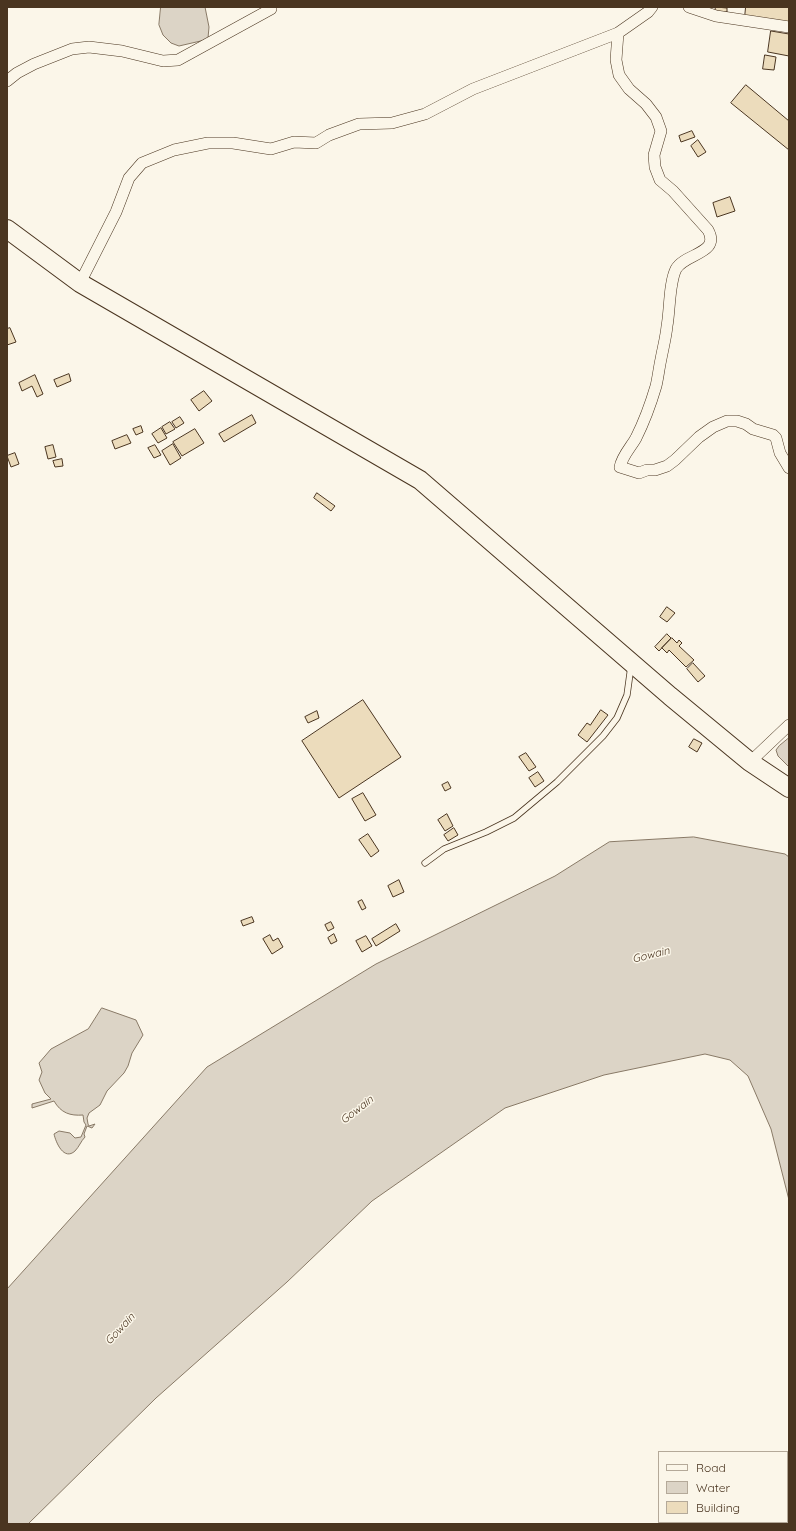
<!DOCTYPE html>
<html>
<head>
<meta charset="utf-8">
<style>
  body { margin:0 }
  #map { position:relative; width:796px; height:1531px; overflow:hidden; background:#fbf6e9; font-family:Quicksand,sans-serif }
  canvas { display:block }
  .frame { position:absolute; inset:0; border:8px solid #4a3520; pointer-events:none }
  .legend { position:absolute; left:658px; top:1451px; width:130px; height:72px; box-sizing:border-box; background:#fbf6e9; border:1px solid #b4a999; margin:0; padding:5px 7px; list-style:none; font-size:12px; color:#4a3520 }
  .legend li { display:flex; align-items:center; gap:8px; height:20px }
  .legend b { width:20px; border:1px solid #b4a999 }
</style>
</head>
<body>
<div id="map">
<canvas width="796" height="1531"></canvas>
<div class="frame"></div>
<ul class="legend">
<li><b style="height:5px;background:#fbf6e9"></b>Road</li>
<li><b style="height:11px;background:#dcd4c6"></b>Water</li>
<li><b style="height:11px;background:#ecdcbc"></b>Building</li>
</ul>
</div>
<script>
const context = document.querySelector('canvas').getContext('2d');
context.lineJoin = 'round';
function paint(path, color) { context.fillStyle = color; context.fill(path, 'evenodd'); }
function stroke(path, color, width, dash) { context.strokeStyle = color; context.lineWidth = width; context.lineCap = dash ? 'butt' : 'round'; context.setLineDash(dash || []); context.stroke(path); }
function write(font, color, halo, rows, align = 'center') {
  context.font = font + ' Quicksand,sans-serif'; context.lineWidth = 3; context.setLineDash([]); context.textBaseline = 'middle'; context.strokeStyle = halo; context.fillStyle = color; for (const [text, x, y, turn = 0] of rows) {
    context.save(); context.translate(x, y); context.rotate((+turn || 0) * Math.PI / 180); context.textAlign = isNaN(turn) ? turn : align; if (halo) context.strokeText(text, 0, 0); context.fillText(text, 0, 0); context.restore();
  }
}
const water = new Path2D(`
  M 161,7 L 205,7 L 209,27 L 208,38 L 205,40 L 179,46 L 171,43 L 163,35 L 159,25 Z
  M 789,738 L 789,767 L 778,756 L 776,750 L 779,746 Z
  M 694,837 L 785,854 L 789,857 L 789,1200 L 771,1129 L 748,1076 L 730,1060 L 705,1054 L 604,1075 L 505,1108 L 372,1201 L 287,1282 L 156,1398 L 28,1524 L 7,1524 L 7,1289 L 207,1067 L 376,964 L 555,876 L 609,842 Z
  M 102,1008 L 136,1020 L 143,1035 L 132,1053 L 128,1066 L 124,1073 L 107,1091 L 100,1105 L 89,1113 L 87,1118 L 88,1124 L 89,1126 L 95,1124 L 92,1128 L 87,1126 L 84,1134 L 85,1137 C 81,1141 79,1147 75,1151 C 64,1161 56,1143 54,1134 L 59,1131 L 70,1133 L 75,1138 L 81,1137 L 86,1125 L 84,1122 L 83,1115 C 70,1116 61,1113 54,1101 L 32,1108 L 32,1104 L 51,1099 L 45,1093 L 39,1080 L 42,1072 L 39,1063 L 51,1049 L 88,1029 Z`);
const building = new Path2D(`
  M 716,7 L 727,8 L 727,12 L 715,11 Z
  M 746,7 L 789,7 L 789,22 L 745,17 Z
  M 771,31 L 789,34 L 789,56 L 768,52 Z
  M 765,55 L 776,57 L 774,70 L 763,69 Z
  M 746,85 L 789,121 L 789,150 L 731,103 Z
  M 692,131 L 695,137 L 681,142 L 679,136 Z
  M 698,140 L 706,152 L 698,157 L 691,146 Z
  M 730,197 L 735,211 L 717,217 L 713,203 Z
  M 10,328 L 16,342 L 7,345 L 7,329 Z
  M 69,374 L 71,381 L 57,387 L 54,380 Z
  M 35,375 L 43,394 L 37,397 L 32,386 L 22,391 L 19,383 Z
  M 204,391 L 212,401 L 199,411 L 191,400 Z
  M 252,415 L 256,423 L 224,442 L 219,434 Z
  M 180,417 L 184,423 L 176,428 L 172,422 Z
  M 170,422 L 175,429 L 166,434 L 162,427 Z
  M 141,426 L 143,432 L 136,435 L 133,429 Z
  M 161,428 L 167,438 L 158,443 L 152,434 Z
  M 195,429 L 204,443 L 182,456 L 173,442 Z
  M 127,435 L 131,443 L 115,449 L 112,441 Z
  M 173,444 L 181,458 L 170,465 L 162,451 Z
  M 53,445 L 56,457 L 48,459 L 45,447 Z
  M 155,445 L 161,455 L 154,458 L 148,448 Z
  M 15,453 L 19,464 L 11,467 L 7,456 Z
  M 62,459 L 63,466 L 55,467 L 53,461 Z
  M 317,493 L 335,506 L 331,511 L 314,498 Z
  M 667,607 L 675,613 L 667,622 L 660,617 Z
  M 667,634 L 671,638 L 659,651 L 655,647 Z
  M 672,638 L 677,643 L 679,640 L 682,643 L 679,646 L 694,660 L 686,667 L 669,650 L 667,653 L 662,648 Z
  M 693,663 L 705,676 L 698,682 L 687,669 Z
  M 363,700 L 401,757 L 339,798 L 302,741 Z
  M 601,710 L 608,715 L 587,742 L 578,735 L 587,723 L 590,725 Z
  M 317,711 L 319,718 L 308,723 L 305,717 Z
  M 694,739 L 702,743 L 697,752 L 689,747 Z
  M 526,753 L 536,767 L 529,771 L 519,757 Z
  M 538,772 L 544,781 L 535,787 L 529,778 Z
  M 448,782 L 451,788 L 445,791 L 442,785 Z
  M 363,793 L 376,815 L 365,821 L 352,799 Z
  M 447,814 L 453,826 L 445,831 L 438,820 Z
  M 454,828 L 458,835 L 448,841 L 444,835 Z
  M 368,834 L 379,851 L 371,857 L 359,840 Z
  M 399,880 L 404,892 L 393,897 L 388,886 Z
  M 362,900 L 366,908 L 362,910 L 358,902 Z
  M 252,917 L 254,922 L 243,926 L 241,921 Z
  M 331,922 L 334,928 L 328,931 L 325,925 Z
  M 396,924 L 400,931 L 376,946 L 372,939 Z
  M 334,934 L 337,941 L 331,944 L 328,938 Z
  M 270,935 L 273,941 L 278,938 L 283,947 L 272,954 L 263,939 Z
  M 366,936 L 372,946 L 362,952 L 356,941 Z`);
const service = new Path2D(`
  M 425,863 L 444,849 L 486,832 L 514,818 L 557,782 L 603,736 L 617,718 L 627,695 L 631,666`);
const minor = new Path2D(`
  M 689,7 L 716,16 L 789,27
  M 618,33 L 616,60 L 619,75 L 629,89 L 646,104 L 656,117 L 661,131 L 654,155 L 655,167 L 660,180 L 673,191 L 708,230 C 721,254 685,253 676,269 C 669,283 670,310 667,326 C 666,337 663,348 661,359 C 659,368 658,378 656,386 C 651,403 644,422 636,438 C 631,447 622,456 620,467 L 639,473 L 647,470 L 655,470 L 667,466 L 675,460 L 699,437 L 713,427 L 727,421 L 737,421 L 746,424 L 753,429 L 773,435 L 776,438 L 780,453 L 789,468
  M 7,81 L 17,73 L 34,64 L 72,49 L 89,47 L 122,51 L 163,61 L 178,60 L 271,9
  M 80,283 L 116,212 L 129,178 L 142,163 L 174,150 L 208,143 L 233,143 L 271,149 L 294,142 L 316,143 L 329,135 L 359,124 L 392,123 L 425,114 L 473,89 L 618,33 L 648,12 L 652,7
  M 750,762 L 789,725`);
const trunk = new Path2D(`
  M 7,229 L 80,283 L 420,480 L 670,696 L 750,762 L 789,788`);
const waterNames = [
  ["Gowain",651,955,-14],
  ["Gowain",357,1110,-38],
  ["Gowain",120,1329,-47]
];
paint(water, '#dcd4c6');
stroke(water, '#887966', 1);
paint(building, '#ecdcbc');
stroke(building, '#4a3520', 1);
stroke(service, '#4a3520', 7);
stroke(minor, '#4a3520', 12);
stroke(trunk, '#4a3520', 20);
stroke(service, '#fbf6e9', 5.5);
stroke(minor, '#fbf6e9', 11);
stroke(trunk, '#fbf6e9', 18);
write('italic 11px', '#4a3520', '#fbf6e9', waterNames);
</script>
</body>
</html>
